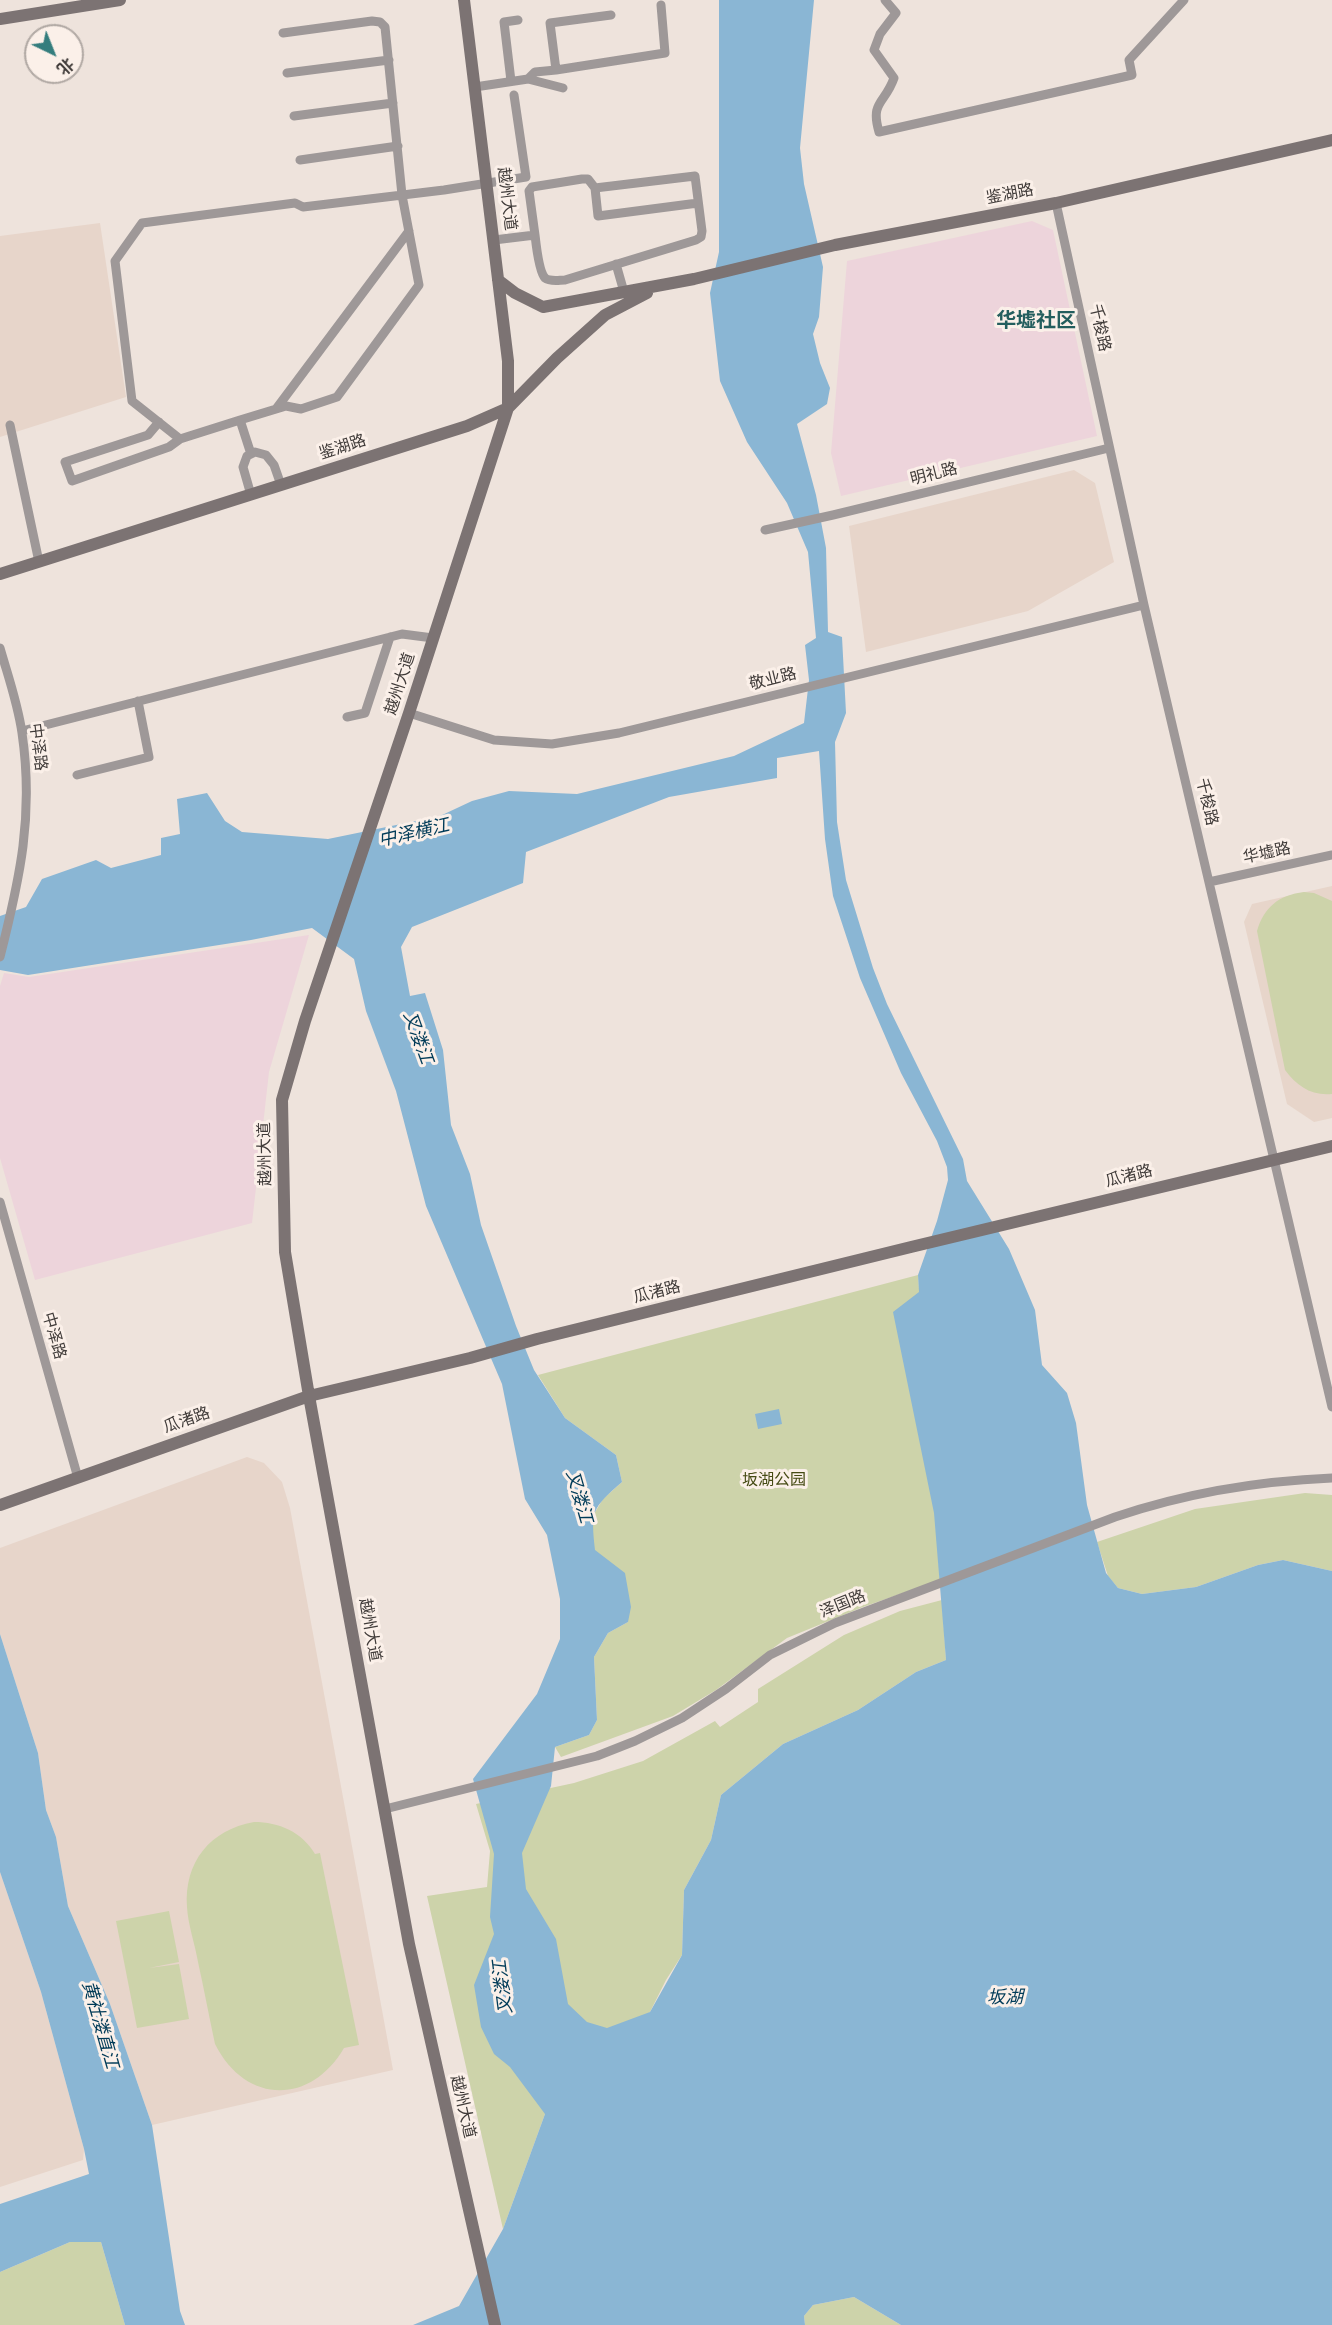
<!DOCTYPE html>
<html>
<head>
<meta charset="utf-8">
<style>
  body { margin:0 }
  #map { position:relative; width:1332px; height:2325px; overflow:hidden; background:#eee3dc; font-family:"Nunito Sans","Noto Sans SC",sans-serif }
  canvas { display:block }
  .north { position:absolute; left:24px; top:24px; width:60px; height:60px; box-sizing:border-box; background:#fbf0e9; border:2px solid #b0a8a3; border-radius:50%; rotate:137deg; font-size:16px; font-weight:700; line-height:24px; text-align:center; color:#403b39 }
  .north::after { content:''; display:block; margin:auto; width:21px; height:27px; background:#347d7d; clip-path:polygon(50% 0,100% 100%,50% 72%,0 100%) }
</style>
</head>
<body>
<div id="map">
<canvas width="1332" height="2325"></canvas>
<div class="north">北</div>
</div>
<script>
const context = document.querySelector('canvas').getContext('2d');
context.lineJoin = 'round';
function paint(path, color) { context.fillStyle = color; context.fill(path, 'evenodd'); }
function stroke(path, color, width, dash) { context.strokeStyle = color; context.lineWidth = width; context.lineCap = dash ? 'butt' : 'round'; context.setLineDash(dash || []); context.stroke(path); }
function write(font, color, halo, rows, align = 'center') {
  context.font = font + ' "Nunito Sans","Noto Sans SC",sans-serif'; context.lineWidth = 6; context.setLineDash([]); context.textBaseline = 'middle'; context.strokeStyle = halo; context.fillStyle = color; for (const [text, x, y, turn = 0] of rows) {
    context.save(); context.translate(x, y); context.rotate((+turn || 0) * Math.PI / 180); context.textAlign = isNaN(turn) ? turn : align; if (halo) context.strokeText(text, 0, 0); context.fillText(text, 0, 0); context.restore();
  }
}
const commercial = new Path2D(`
  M 1032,221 L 1053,230 L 1097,436 L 841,496 L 831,453 L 847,261 Z
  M 309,935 L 269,1072 L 252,1223 L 35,1280 L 0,1158 L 0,986 L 4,973 L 29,977 Z`);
const built = new Path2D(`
  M 100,223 L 126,397 L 0,437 L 0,236 Z
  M 1074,470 L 1095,483 L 1114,562 L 1028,611 L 866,652 L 849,526 Z
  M 1332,886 L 1332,1118 L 1314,1122 L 1287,1104 L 1244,922 L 1252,904 Z
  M 247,1457 L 264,1463 L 282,1482 L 290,1508 L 393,2070 L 152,2125 L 110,2004 L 68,1906 L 56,1837 L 46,1810 L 38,1753 L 0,1634 L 0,1548 Z
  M 0,1872 L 41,1992 L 84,2149 L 83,2160 L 0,2187 Z`);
const green = new Path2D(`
  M 1304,892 L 1314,893 L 1332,901 L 1332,1094 C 1311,1096 1297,1086 1285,1070 L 1257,931 C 1264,907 1279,895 1304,892 Z
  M 918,1275 L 940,1580 L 863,1607 L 787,1638 L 716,1690 L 673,1716 L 561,1757 L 555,1747 L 589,1735 L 597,1720 L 594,1657 L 608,1633 L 628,1622 L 590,1547 L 592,1517 L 603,1499 L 622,1482 L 616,1455 L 565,1418 L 538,1375 Z
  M 1305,1493 L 1332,1495 L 1332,1571 L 1283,1560 L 1258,1565 L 1196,1587 L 1142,1594 L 1118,1588 L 1108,1576 L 1097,1542 L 1195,1509 Z
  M 942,1600 L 946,1660 L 916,1672 L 858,1710 L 783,1744 L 721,1795 L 711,1840 L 684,1890 L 682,1955 L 666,1980 L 650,2012 L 545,2114 L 503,2229 L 427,1896 L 487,1887 L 490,1851 L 476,1804 L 574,1783 L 643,1761 L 715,1721 L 720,1727 L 758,1702 L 758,1689 L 844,1635 L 900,1611 Z
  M 254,1822 C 279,1822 302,1832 315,1854 L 320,1853 L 359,2045 L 344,2048 C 310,2106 245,2104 215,2044 C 209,2016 204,1989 198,1962 C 195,1944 188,1925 187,1907 C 184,1862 210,1830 254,1822 Z
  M 169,1911 L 179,1962 L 149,1968 L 179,1964 L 189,2019 L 137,2028 L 116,1921 Z
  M 70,2242 L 101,2242 L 125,2325 L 0,2325 L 0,2272 Z
  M 854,2297 L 901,2325 L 805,2325 L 804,2316 L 813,2305 Z`);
const water = new Path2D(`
  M 719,0 L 814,0 L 800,148 L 804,184 L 823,267 L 819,317 L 813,334 L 820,363 L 830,388 L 827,404 L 797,424 L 816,495 L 826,548 L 828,632 L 842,637 L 846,713 L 835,742 L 837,822 L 846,880 L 873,968 L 887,1004 L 963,1159 L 967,1181 L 1009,1249 L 1035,1310 L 1042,1365 L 1067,1393 L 1076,1423 L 1087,1505 L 1106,1573 L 1118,1588 L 1142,1594 L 1196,1587 L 1258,1565 L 1283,1560 L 1332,1571 L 1332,2325 L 901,2325 L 854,2297 L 813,2305 L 804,2316 L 805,2325 L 413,2325 L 459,2306 L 503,2229 L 545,2114 L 510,2067 L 494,2054 L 481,2027 L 474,1985 L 494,1934 L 490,1917 L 494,1854 L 473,1779 L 537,1694 L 560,1639 L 560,1599 L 547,1535 L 525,1499 L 502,1384 L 426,1206 L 396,1091 L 366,1011 L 354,959 L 312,928 L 251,940 L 28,975 L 0,970 L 0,916 L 26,907 L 42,879 L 96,860 L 111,868 L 161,855 L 161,838 L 180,834 L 177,799 L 207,793 L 225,821 L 242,832 L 328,839 L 440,816 L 472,801 L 509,791 L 577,794 L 734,756 L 804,723 L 809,680 L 805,645 L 816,638 L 808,552 L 787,503 L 747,442 L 720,381 L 710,293 L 719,252 ZM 819,751 L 825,839 L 833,896 L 860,978 L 901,1073 L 937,1141 L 947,1167 L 948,1180 L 937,1221 L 918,1275 L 919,1292 L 893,1312 L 934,1513 L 946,1660 L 916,1672 L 858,1710 L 783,1744 L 721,1795 L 711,1840 L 684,1890 L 682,1955 L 650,2012 L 607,2028 L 587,2022 L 568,2004 L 556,1939 L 526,1889 L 522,1853 L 551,1786 L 555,1747 L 589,1735 L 597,1720 L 594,1657 L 608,1633 L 628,1622 L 631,1607 L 625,1573 L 595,1550 C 591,1511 591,1509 622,1482 L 616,1455 L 565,1418 L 534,1370 L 516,1326 L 481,1225 L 470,1174 L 451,1125 L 443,1050 L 425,993 L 410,996 L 401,947 L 412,927 L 523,883 L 526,852 L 669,797 L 777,778 L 777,758 Z
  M 779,1409 L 782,1424 L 758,1429 L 755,1414 Z
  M 0,1634 L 38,1753 L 46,1810 L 56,1837 L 68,1906 L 110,2004 L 152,2125 L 180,2311 L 185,2325 L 125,2325 L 101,2242 L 70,2242 L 0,2272 L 0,2204 L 89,2174 L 84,2149 L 41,1992 L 0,1872 Z`);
const street = new Path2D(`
  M 885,0 L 896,13 L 880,34 L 874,50 L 894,78 C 885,104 870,101 879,132 L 1132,75 L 1129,60 L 1184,0
  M 556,70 L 665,53 L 661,5
  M 287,73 L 389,60
  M 528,79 L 535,72 L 556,70 L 550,23 L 611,15
  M 511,81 L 504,22 L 518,20
  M 475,87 L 528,79 L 563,88
  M 294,116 L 393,103
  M 300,160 L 398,146
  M 595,188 L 598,216 L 698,203
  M 1056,203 L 1144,605 L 1332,1407
  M 494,240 L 535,235 C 536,244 539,272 545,278 C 550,282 559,280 565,280 L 696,240 L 701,237 L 702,231 L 695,176 L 595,188 L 588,179 L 582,179 L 532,187 L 529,191 L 535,235
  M 616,264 L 624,292
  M 276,409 L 409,231
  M 240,420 L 286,406 L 301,409 L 337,397 L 419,285 L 402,195 L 385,27 L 380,22 L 372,21 L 283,33
  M 159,422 L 148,435 L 65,462 L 72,481 L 169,447 L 180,439
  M 10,425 L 39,562
  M 251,454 L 240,420 L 180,439 L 132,401 L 115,261 L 142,223 L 295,203 L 303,207 L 444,190 L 526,177 L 514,95
  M 251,495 L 243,467 L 247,456 L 255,452 L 266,455 L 274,465 L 281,485
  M 765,530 L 833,515 L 1109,448
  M 0,648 C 8,676 18,704 22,733 C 34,815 20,878 0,957
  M 409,713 L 494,740 L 552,744 L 619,733 L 1144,605
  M 347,717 L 365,713 L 390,637
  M 22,731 L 402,634 L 433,638
  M 77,775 L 149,757 L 138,701
  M 1209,882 L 1332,855
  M 0,1202 L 78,1478
  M 385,1809 L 597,1756 L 635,1741 L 682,1718 L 726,1689 L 770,1655 L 835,1623 L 1115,1517 C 1186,1493 1258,1481 1332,1478`);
const secondary = new Path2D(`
  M 464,0 L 508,361 L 508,408 L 409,713 L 305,1021 L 282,1100 L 285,1252 L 309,1396 L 409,1944 L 495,2325
  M 0,19 L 120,0
  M 498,280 L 515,293 L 543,307 L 694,279 L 835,245 L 1056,203 L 1332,140
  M 0,574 L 467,426 L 508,408 L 557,358 L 605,315 L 647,293
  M 0,1505 L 309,1396 L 470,1358 L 537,1339 L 911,1247 L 1332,1146`);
const streetNames = [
  ["鉴湖路",1010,195,-11],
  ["越州大道",506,199,83],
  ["千梭路",1099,328,78],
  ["鉴湖路",343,448,-18],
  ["明礼路",934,475,-14],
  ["敬业路",773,680,-14],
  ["越州大道",401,684,-72],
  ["中泽路",37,747,83],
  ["千梭路",1206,802,77],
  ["华墟路",1267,854,-12],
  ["越州大道",266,1154,-91],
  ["瓜渚路",1129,1177,-14],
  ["瓜渚路",657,1293,-14],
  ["中泽路",53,1336,74],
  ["瓜渚路",187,1421,-19],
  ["泽国路",843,1605,-22],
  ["越州大道",369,1630,80],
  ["越州大道",462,2107,77]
];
const parkNames = [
  ["坂湖公园",774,1481]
];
const waterNames = [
  ["中泽横江",414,834,-13],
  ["叉溇江",417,1038,70],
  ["叉溇江",578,1497,74],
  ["叉溇江",504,1987,-97],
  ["坂湖",1005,1999],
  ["黄社溇直江",99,2025,74]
];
const quarterNames = [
  ["华墟社区",1036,322]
];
paint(commercial, '#edd4db');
paint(built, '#e7d5ca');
paint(green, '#cdd3aa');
paint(water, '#8ab6d4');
stroke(street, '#9e9898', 9);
stroke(secondary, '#7c7373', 12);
write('16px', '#403b39', '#fbf0e9', streetNames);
write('16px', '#464b15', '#fbf0e9', parkNames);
write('italic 18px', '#003b58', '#fbf0e9', waterNames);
write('bold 20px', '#245e5e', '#fbf0e9', quarterNames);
</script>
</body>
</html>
